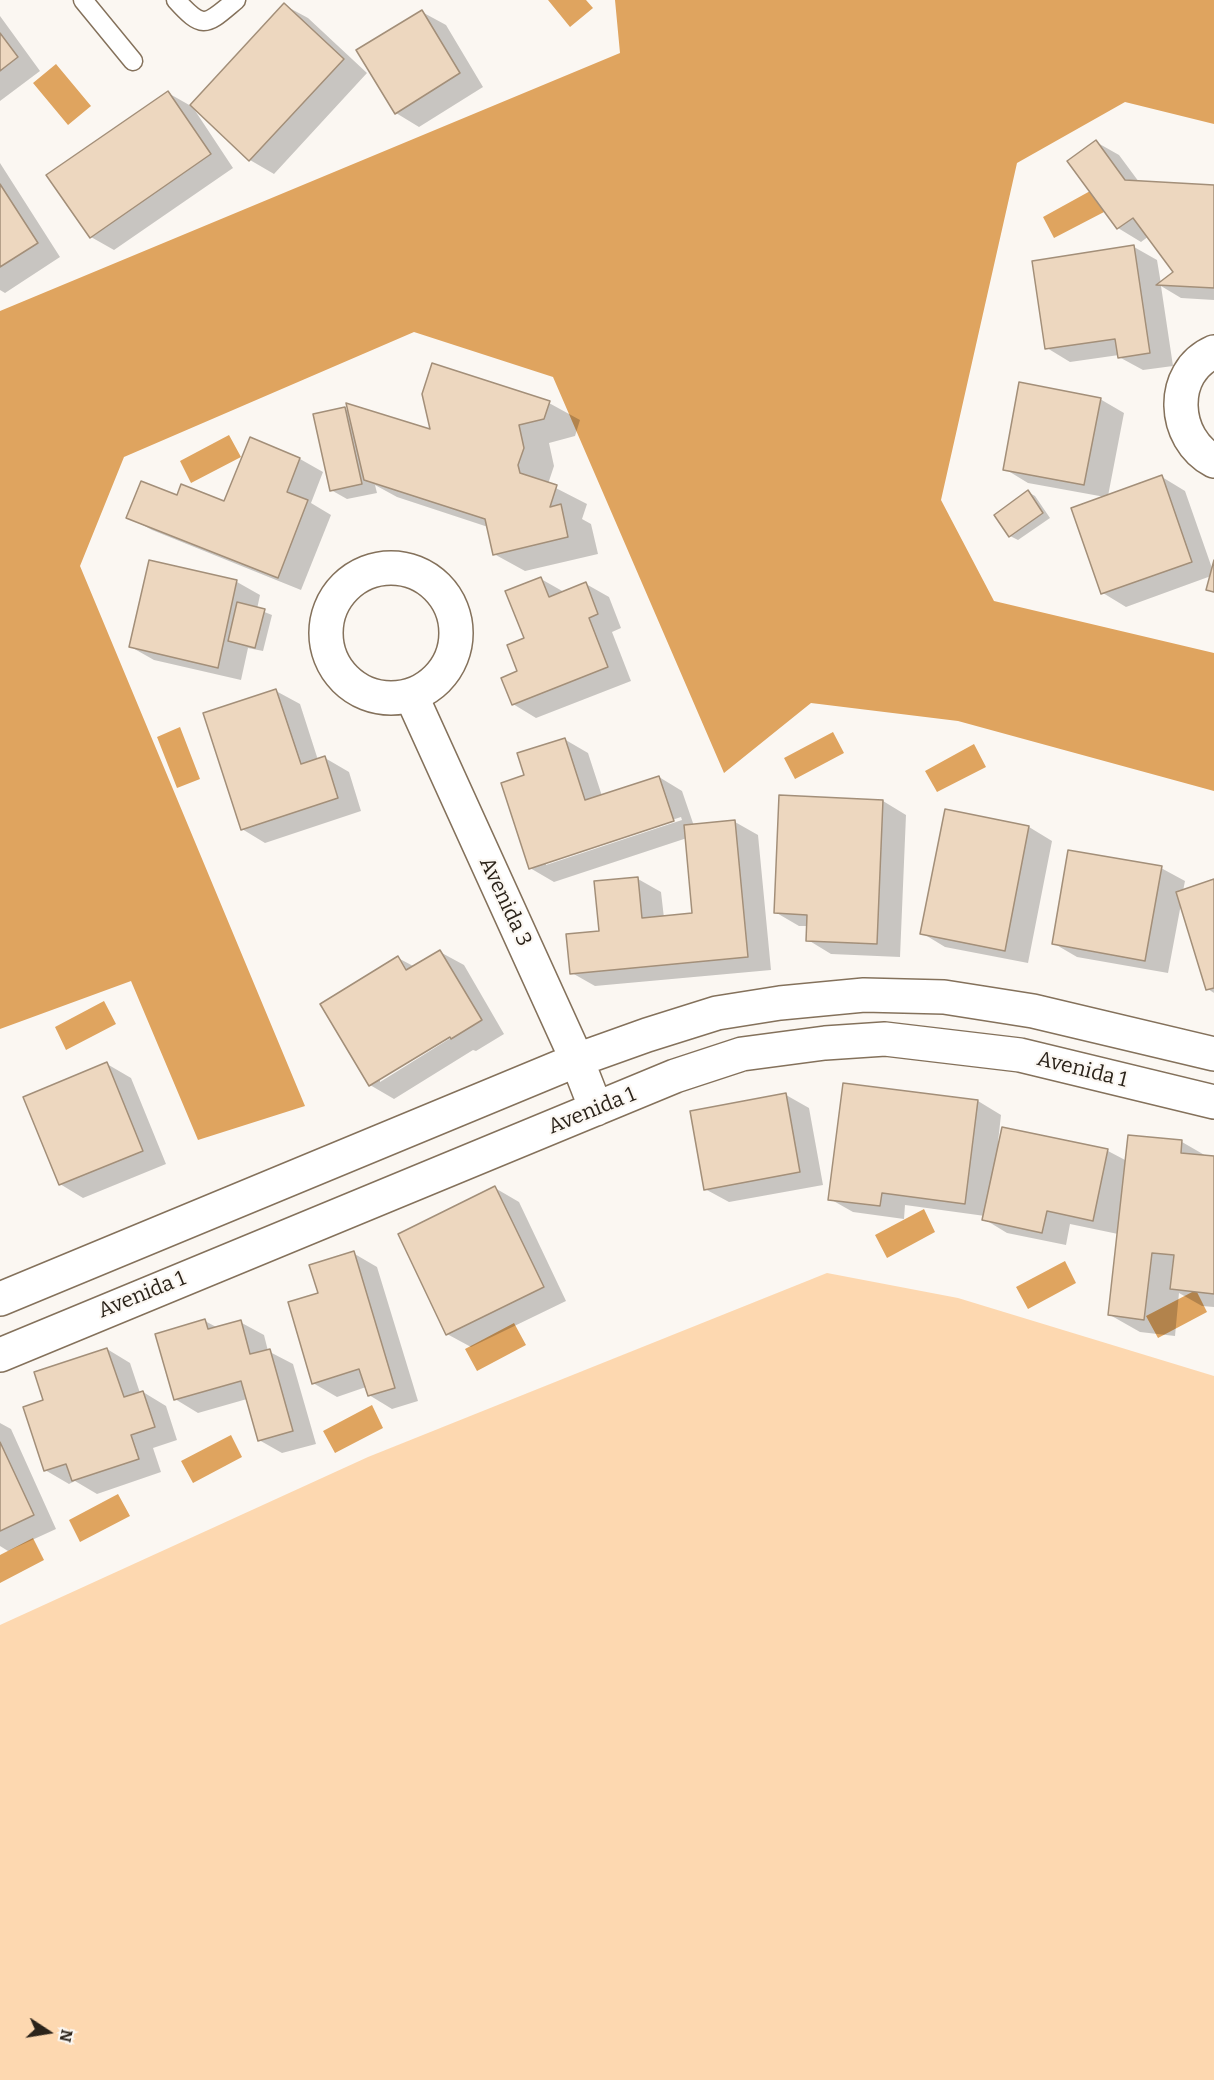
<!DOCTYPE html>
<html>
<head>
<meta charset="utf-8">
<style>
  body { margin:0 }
  #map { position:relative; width:1214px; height:2080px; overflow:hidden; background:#fbf7f2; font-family:Bitter,serif }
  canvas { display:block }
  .north { position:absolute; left:18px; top:2002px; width:60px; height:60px; -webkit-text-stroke:4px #fbf7f2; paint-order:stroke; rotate:102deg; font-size:16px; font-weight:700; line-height:24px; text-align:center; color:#2b231a }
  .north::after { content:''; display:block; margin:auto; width:21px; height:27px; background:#2b231a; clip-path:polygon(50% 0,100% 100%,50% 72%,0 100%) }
</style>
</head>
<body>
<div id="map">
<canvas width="1214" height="2080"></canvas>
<div class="north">N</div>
</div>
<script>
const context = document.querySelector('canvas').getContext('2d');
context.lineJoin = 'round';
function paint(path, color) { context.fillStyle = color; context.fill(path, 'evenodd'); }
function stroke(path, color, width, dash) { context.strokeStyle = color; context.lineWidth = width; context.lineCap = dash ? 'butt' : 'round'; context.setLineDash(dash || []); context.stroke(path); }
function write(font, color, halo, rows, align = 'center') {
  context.font = font + ' Bitter,serif'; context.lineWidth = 4.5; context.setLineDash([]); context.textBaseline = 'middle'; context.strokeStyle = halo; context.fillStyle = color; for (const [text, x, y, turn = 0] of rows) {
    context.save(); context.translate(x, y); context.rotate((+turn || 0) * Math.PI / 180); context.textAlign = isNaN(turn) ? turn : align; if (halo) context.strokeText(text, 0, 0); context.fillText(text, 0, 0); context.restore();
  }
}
const green = new Path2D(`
  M 827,1273 L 958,1298 L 1214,1376 L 1214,2080 L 0,2080 L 0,1625 L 368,1457 Z`);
const water = new Path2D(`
  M 548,0 L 586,0 L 593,8 L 570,27 Z
  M 615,0 L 1214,0 L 1214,124 L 1125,102 L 1017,163 L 941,500 L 994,601 L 1214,653 L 1214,791 L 958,721 L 811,703 L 724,773 L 553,377 L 414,332 L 124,457 L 80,566 L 305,1106 L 198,1140 L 131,981 L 0,1029 L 0,311 L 620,53 Z
  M 56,64 L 91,106 L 68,125 L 33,83 Z
  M 1092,190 L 1104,212 L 1054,238 L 1043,217 Z
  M 229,435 L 241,457 L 191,483 L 180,461 Z
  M 180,727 L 200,779 L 177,788 L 157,737 Z
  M 833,732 L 844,753 L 795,779 L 784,758 Z
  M 974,744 L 986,767 L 937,792 L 925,771 Z
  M 104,1001 L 116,1024 L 66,1050 L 55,1027 Z
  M 924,1209 L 935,1232 L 887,1258 L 875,1235 Z
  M 1065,1261 L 1076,1283 L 1028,1309 L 1016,1287 Z
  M 1196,1290 L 1207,1312 L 1158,1338 L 1146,1316 Z
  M 514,1323 L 526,1345 L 477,1371 L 465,1349 Z
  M 372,1405 L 383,1428 L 335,1453 L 323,1431 Z
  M 231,1435 L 242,1457 L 193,1483 L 181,1461 Z
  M 118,1494 L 130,1516 L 80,1542 L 69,1520 Z
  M 33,1538 L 44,1560 L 0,1583 L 0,1555 Z`);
const shadow = new Path2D(`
  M 284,5 L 308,18 L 367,73 L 274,174 L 250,160 L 192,106 L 233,168 L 114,250 L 91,237 L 168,93 L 191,106 Z
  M 422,12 L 446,25 L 483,87 L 419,127 L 396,113 Z
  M 0,16 L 40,71 L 0,101 Z
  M 1096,142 L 1119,155 L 1139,182 L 1214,186 L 1214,300 L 1181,298 L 1161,286 L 1173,366 L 1143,370 L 1119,357 L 1119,355 L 1070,362 L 1047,348 L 1134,247 L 1157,260 L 1161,284 L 1175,273 L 1149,236 L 1141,242 L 1118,228 Z
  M 0,163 L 60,257 L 5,293 L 0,290 Z
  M 1100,399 L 1124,413 L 1108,496 L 1162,477 L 1185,491 L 1213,571 L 1214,566 L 1214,593 L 1208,590 L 1211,576 L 1126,607 L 1103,593 L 1105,497 L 1028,483 L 1005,469 Z
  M 549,403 L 580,420 L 575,436 L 549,443 L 554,466 L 548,484 L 587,504 L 582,519 L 591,524 L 598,554 L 525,571 L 494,554 L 488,527 L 397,497 L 375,485 L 377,493 L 347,499 L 331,490 L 345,409 L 350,412 L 432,432 Z
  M 251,439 L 300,459 L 323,472 L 311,503 L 331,515 L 301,590 L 152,530 L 128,517 L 178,497 L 225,503 Z
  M 1028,492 L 1035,496 L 1050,518 L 1018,540 L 1010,536 L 996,515 Z
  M 150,562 L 237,582 L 260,595 L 257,609 L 272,615 L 263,651 L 248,648 L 241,680 L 154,660 L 131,647 Z
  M 541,579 L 564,592 L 586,584 L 609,597 L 621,628 L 612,632 L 631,681 L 536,718 L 513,704 L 526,639 Z
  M 276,691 L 300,704 L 318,760 L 325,758 L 349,772 L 361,811 L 265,843 L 242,829 Z
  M 564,739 L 588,753 L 602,796 L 659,777 L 682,791 L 694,826 L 735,822 L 758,835 L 771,970 L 595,986 L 572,973 L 638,879 L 661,892 L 664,918 L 694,914 L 687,838 L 554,882 L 530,868 L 526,776 ZM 681,817 L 682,820 L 546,865 L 546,862 Z
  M 883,801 L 906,815 L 900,957 L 831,954 L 808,940 L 808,926 L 799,926 L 775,912 Z
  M 1029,827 L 1052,841 L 1028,963 L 945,947 L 922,933 Z
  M 1161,868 L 1185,881 L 1183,891 L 1214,881 L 1214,993 L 1208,989 L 1181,904 L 1168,973 L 1077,957 L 1053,943 Z
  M 440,952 L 464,965 L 504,1034 L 476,1051 L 473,1050 L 394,1099 L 370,1085 L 398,958 L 415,967 ZM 456,1031 L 457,1034 L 380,1082 L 380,1078 Z
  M 107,1064 L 131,1078 L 166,1164 L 83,1198 L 60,1184 Z
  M 844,1085 L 978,1101 L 1001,1115 L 998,1142 L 1000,1143 L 1003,1128 L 1108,1151 L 1127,1161 L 1182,1142 L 1208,1157 L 1214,1158 L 1214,1307 L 1202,1306 L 1179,1293 L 1175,1336 L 1140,1332 L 1110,1315 L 1118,1234 L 1070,1224 L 1066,1245 L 1007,1233 L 984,1219 L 985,1216 L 905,1205 L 904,1219 L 853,1212 L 830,1199 Z
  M 786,1095 L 809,1108 L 823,1185 L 729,1202 L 705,1189 Z
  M 495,1188 L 519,1202 L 566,1301 L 471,1347 L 447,1334 Z
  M 353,1253 L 377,1267 L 418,1401 L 392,1409 L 369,1395 L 366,1387 L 337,1397 L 313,1383 L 320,1294 Z
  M 205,1321 L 218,1328 L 240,1322 L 264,1335 L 268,1351 L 293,1364 L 316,1444 L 282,1453 L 259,1440 L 247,1399 L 198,1413 L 175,1399 Z
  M 107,1349 L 130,1363 L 140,1393 L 143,1392 L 166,1406 L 177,1440 L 153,1448 L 161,1472 L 97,1494 L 75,1481 L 69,1484 L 45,1470 L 45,1401 Z
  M 0,1423 L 11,1429 L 56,1529 L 8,1551 L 0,1546 Z`);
const building = new Path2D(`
  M 284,3 L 344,59 L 249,161 L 190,105 Z
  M 422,10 L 460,73 L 395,114 L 356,50 Z
  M 0,33 L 18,57 L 0,71 Z
  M 168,91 L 211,154 L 90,238 L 46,175 Z
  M 1096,140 L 1125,180 L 1214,185 L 1214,288 L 1156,285 L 1173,272 L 1133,218 L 1117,229 L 1067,161 Z
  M 0,184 L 38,243 L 0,267 Z
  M 1134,245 L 1150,353 L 1118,358 L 1115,339 L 1045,349 L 1032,261 Z
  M 432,363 L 550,401 L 544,419 L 519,425 L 524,448 L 518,465 L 520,473 L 557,485 L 550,507 L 561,504 L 568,537 L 493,555 L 485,519 L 364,480 L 346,403 L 430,429 L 422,394 Z
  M 1019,382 L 1101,398 L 1084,485 L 1003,470 Z
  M 345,407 L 362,484 L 330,491 L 313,414 Z
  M 250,437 L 300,458 L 287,492 L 308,500 L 278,578 L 126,518 L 141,481 L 177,495 L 181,484 L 224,501 Z
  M 1162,475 L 1192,562 L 1101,594 L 1071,508 Z
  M 1028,490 L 1043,513 L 1009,537 L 994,515 Z
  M 149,560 L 237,580 L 218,668 L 129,647 Z
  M 1214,560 L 1214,592 L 1206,590 Z
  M 541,577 L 549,597 L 586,582 L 598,614 L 589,618 L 608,667 L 512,705 L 501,678 L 517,671 L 507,645 L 524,638 L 505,591 Z
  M 237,602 L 265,609 L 255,648 L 228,641 Z
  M 276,689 L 301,764 L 325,756 L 338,798 L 241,830 L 203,713 Z
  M 565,738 L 585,800 L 659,776 L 674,821 L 529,869 L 501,783 L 524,775 L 517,753 Z
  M 779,795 L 883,800 L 877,944 L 806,941 L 807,915 L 774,913 Z
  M 945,809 L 1029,826 L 1005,951 L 920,934 Z
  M 735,820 L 748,957 L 570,974 L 566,934 L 599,931 L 594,881 L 638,877 L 642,918 L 692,913 L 684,825 Z
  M 1068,850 L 1162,866 L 1145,961 L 1052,944 Z
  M 1214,879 L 1214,988 L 1206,990 L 1176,892 Z
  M 440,950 L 482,1020 L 451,1039 L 450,1037 L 369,1086 L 320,1004 L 398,956 L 406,970 Z
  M 107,1062 L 143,1151 L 59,1185 L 23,1097 Z
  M 843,1083 L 978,1100 L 965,1204 L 882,1193 L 880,1206 L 828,1200 Z
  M 786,1093 L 800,1172 L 704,1190 L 690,1111 Z
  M 1002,1127 L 1108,1149 L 1093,1221 L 1047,1211 L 1042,1233 L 982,1220 Z
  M 1128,1135 L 1182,1140 L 1181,1153 L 1214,1156 L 1214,1294 L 1170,1289 L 1174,1255 L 1152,1253 L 1144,1320 L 1108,1315 Z
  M 495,1186 L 544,1287 L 446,1335 L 398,1234 Z
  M 354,1251 L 395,1388 L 368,1396 L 359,1369 L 312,1384 L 288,1302 L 318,1293 L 309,1265 Z
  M 205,1319 L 208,1329 L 241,1320 L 250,1354 L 270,1349 L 293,1431 L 258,1441 L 241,1381 L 174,1400 L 155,1334 Z
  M 107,1348 L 124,1397 L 143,1391 L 155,1427 L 131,1435 L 139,1459 L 72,1481 L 66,1464 L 44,1471 L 23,1407 L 43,1400 L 34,1372 Z
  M 0,1442 L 34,1515 L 0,1531 Z`);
const service = new Path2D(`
  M 83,0 L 133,61
  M 176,0 C 204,31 206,25 236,0`);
const minor = new Path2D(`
  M 1214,352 C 1168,372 1172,439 1214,461
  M326 633a65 65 0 1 1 130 0a65 65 0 1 1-130 0Z
  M 411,695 L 577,1060 L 596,1109
  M 0,1299 L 577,1060 L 647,1035 L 717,1013 L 780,1003 L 864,995 L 944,997 L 1033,1011 L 1214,1054
  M 0,1355 L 675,1076 L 742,1054 L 825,1043 L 885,1039 L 1020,1055 L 1214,1102`);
const streetNames = [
  ["Avenida 3",505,902,65],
  ["Avenida 1",1082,1070,14],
  ["Avenida 1",592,1111,-22],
  ["Avenida 1",142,1295,-22]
];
paint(green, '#fdd8b0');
paint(water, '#dfa45f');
paint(shadow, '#0003');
paint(building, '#edd7bf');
stroke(building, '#a38f79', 1.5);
stroke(service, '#84715b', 21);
stroke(minor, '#84715b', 36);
stroke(service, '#fff', 18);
stroke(minor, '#fff', 33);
write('21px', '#2b231a', '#fbf7f2', streetNames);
</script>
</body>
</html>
